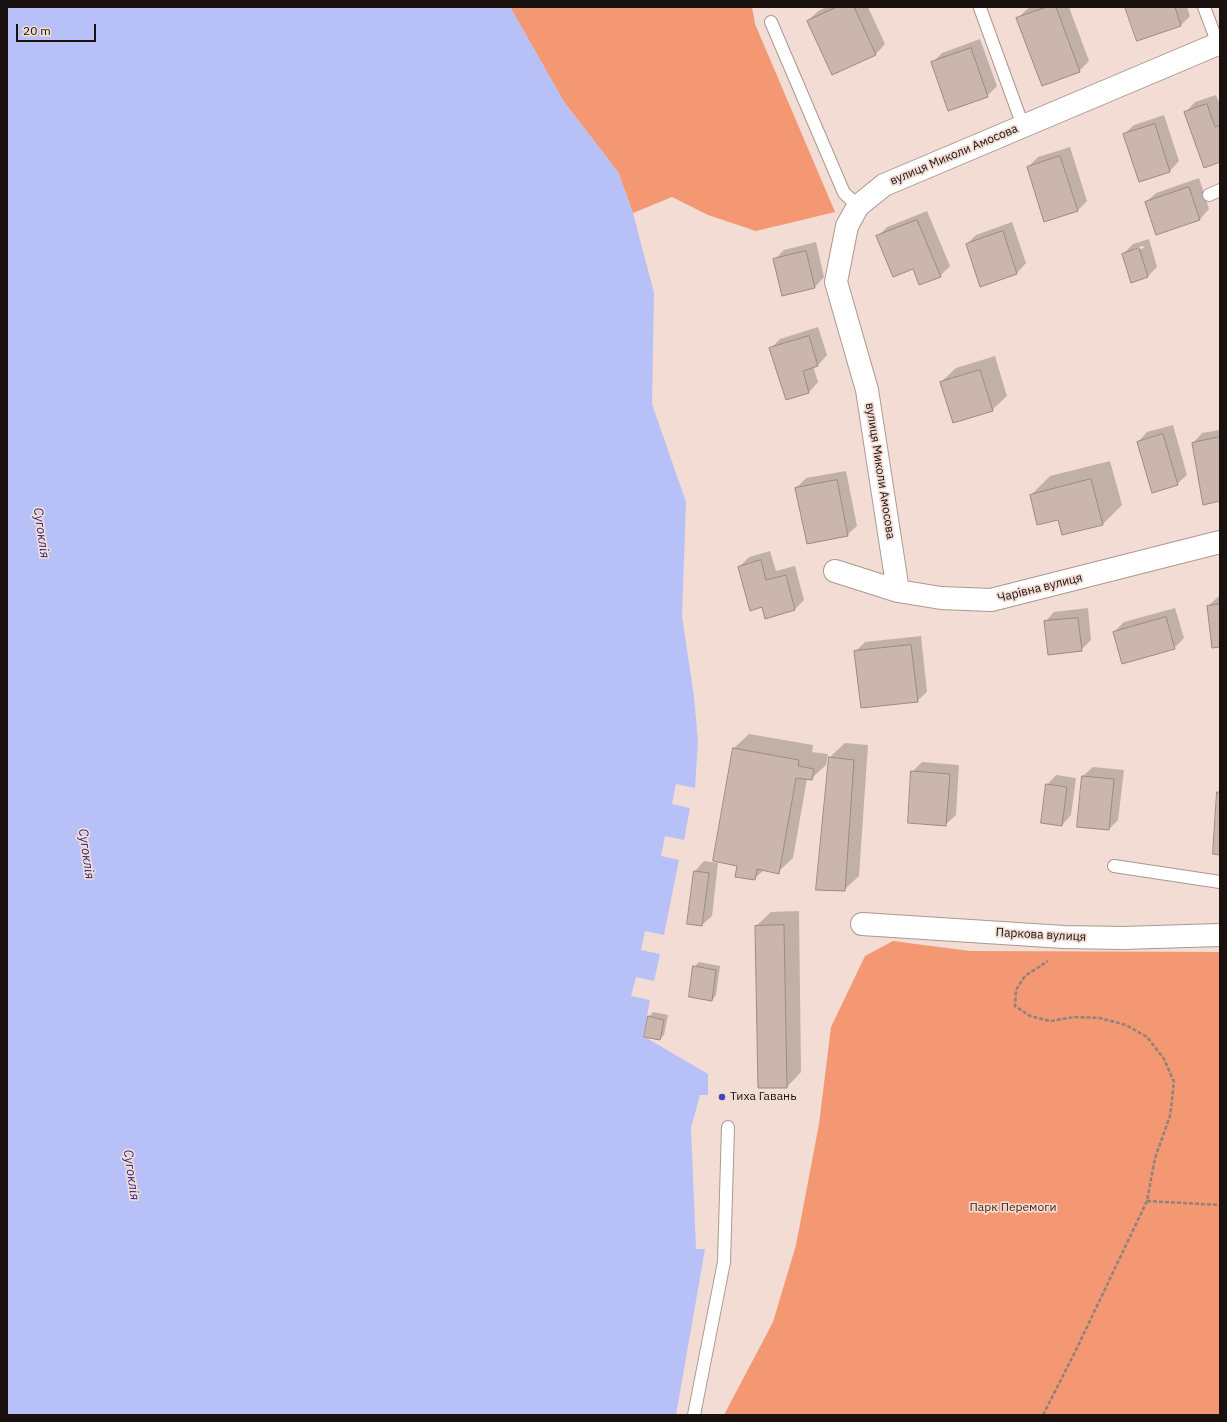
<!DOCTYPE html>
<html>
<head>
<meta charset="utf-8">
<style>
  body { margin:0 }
  #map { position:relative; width:1227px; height:1422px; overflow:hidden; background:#f2dcd3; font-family:"IBM Plex Sans",sans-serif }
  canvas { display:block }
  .frame { position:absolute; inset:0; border:8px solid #18110e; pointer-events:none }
  .scale { position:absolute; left:16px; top:24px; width:80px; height:18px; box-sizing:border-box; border:2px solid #18110e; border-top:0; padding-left:5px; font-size:12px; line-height:14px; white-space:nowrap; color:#18110e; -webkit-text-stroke:3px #f2dcd3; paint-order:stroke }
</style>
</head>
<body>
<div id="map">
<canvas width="1227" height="1422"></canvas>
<div class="frame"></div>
<div class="scale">20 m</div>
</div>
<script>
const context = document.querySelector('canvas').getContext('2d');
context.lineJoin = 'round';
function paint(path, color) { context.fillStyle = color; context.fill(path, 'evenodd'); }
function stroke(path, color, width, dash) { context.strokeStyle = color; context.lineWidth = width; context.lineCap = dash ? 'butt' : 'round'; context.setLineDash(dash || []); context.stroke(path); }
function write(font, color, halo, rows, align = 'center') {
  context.font = font + ' "IBM Plex Sans",sans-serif'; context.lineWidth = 3.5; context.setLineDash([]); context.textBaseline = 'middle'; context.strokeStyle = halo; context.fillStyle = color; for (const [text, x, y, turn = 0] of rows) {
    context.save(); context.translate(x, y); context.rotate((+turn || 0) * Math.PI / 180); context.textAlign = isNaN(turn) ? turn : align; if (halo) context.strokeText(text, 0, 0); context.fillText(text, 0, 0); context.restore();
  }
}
const green = new Path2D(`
  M 510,7 L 752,7 L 755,24 L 835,212 L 756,231 L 708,215 L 672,197 L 633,213 L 618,172 L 564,102 Z
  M 893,941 L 970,951 L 1220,952 L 1220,1415 L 724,1415 L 773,1322 L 796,1245 L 819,1124 L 831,1027 L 865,956 Z`);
const water = new Path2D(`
  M 7,7 L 510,7 L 564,102 L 618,172 L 633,213 L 654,293 L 652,404 L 686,502 L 682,616 L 694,697 L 698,742 L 695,788 L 676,784 L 672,804 L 690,808 L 684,840 L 665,836 L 661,856 L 679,860 L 664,935 L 645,931 L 641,950 L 660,954 L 654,981 L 636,977 L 631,996 L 650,1000 L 643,1036 L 708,1074 L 708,1095 L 700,1095 L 691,1128 L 696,1249 L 705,1249 L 676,1415 L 7,1415 Z`);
const shadow = new Path2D(`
  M 827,7 L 868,7 L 885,44 L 876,54 L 832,74 L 808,21 L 818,11 Z
  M 1032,7 L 1069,7 L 1089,61 L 1079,71 L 1017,19 L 1027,9 Z
  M 1126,7 L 1187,7 L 1190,16 L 1181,25 Z
  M 980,39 L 997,86 L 987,96 L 932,63 L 942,53 Z
  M 1216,95 L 1220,105 L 1220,161 L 1186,112 L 1195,102 Z
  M 1164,115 L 1179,161 L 1170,171 L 1140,181 L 1124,134 L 1134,125 Z
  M 1070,147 L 1087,201 L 1077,211 L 1028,167 L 1038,157 Z
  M 1199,178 L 1209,209 L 1200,219 L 1157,233 L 1146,202 L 1156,193 Z
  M 927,211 L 950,266 L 940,276 L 913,267 L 878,236 L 887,227 Z
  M 1012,222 L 1026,263 L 1017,273 L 981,285 L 967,244 L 976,235 Z
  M 1149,239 L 1157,267 L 1148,276 L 1123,254 L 1133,244 ZM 1143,246 L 1144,248 L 1133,251 L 1133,249 Z
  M 816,242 L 824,277 L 815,287 L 783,295 L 774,260 L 784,250 Z
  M 818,327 L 827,355 L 818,365 L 813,366 L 818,382 L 809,392 L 786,399 L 770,349 L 780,339 Z
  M 995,356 L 1007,396 L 992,410 L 941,382 L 956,368 Z
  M 1173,425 L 1187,475 L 1177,484 L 1138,442 L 1147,432 Z
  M 1220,430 L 1220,500 L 1193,443 L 1202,433 Z
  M 1110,461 L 1122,505 L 1103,524 L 1031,495 L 1050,476 Z
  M 846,471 L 857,526 L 847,535 L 796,488 L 806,478 Z
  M 770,551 L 776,571 L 795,566 L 804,600 L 795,609 L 766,617 L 762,606 L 739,567 L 749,557 Z
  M 1220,596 L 1220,646 L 1208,606 L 1218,597 Z
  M 1088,608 L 1091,640 L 1081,650 L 1045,622 L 1054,612 Z
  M 1175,608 L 1184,638 L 1174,648 L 1114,632 L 1124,622 Z
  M 921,636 L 927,692 L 917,701 L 855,652 L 865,642 Z
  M 749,734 L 813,745 L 812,752 L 828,754 L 826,765 L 811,779 L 807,779 L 793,858 L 778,872 L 764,870 L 754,879 L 738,865 L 714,861 L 734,748 Z
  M 845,743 L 868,745 L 859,876 L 844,890 L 830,757 Z
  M 922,762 L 959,765 L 956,815 L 946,824 L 912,772 Z
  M 1093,767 L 1124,770 L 1118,820 L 1109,829 L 1083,776 Z
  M 1056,775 L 1076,778 L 1071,815 L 1062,825 L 1047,785 Z
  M 704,861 L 718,863 L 712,916 L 702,925 L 688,923 L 695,871 Z
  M 799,911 L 801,1072 L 787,1087 L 756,926 L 771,912 Z
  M 699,962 L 720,966 L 716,995 L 712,1000 L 694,967 Z
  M 653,1012 L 668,1015 L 664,1035 L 660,1039 L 649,1017 Z`);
const building = new Path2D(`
  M 837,7 L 854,7 L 876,55 L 832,75 L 807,21 Z
  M 1047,7 L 1056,7 L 1080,72 L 1042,86 L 1016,18 Z
  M 1125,7 L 1175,7 L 1181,26 L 1137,41 Z
  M 971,48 L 988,97 L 948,111 L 931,62 Z
  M 1207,104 L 1215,127 L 1220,125 L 1220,162 L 1204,168 L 1184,112 Z
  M 1155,124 L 1170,172 L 1139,182 L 1123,134 Z
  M 1060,156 L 1078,211 L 1044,222 L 1027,167 Z
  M 1189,187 L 1200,220 L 1156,235 L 1145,202 Z
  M 917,220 L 941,277 L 919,285 L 913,269 L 893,277 L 876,236 Z
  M 1003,231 L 1017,274 L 980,287 L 966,244 Z
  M 1139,248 L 1148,277 L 1131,283 L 1122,254 Z
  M 806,251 L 815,288 L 782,296 L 773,259 Z
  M 809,336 L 818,366 L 803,371 L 809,393 L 786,400 L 769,348 Z
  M 980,370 L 993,411 L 953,423 L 940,382 Z
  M 1163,434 L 1178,485 L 1152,493 L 1137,442 Z
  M 1220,437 L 1220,501 L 1203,505 L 1192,443 Z
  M 1091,479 L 1103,525 L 1062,535 L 1058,520 L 1037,525 L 1030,495 Z
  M 837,480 L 848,536 L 807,544 L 795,488 Z
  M 761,560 L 766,580 L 786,575 L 795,610 L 765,619 L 762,607 L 750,611 L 738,567 Z
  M 1220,604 L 1220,647 L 1212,648 L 1207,606 Z
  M 1166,617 L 1175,649 L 1122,664 L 1113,632 Z
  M 1078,618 L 1082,651 L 1048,655 L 1044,621 Z
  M 911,645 L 918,702 L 861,708 L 854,651 Z
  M 733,748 L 799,760 L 798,766 L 814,769 L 812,780 L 796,778 L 779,874 L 757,869 L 755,880 L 735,877 L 737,866 L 713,861 Z
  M 829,757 L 854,760 L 845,891 L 816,890 Z
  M 911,771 L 950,774 L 946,826 L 908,823 Z
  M 1082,776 L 1114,779 L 1109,830 L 1077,827 Z
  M 1046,784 L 1067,787 L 1062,826 L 1041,823 Z
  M 1217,792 L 1220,792 L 1220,855 L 1213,854 Z
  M 694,871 L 709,873 L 702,926 L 687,924 Z
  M 784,925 L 787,1088 L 758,1088 L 755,926 Z
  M 693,966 L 716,970 L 712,1001 L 689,997 Z
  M 648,1016 L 664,1020 L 660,1040 L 644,1037 Z`);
const path = new Path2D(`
  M 1147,1201 L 1220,1205
  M 1043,1415 L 1076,1350 L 1147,1201 L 1155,1158 L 1170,1116 L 1174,1082 L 1164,1059 L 1147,1037 L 1126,1025 L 1100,1018 L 1075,1017 L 1050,1021 L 1030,1016 L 1015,1006 L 1016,990 L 1025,976 L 1048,961`);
const lane = new Path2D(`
  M 1204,7 L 1218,44
  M 980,8 L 1023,126
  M 771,22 L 844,193 L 858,206
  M 1209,195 L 1220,190
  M 1114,866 L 1220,882
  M 694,1415 L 724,1262 L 728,1127`);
const street = new Path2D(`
  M 835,571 L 898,591 L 941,598 L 991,600 L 1220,542
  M 898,591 L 867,390 L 836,282 L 847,226 L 858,206 L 884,185 L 1220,43
  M 862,924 L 1064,937 L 1122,938 L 1220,935`);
const markers = [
  [722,1097,4,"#4545bb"]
];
const streetNames = [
  ["вулиця Миколи Амосова",954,155,-23],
  ["вулиця Миколи Амосова",880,471,81],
  ["Чарівна вулиця",1040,588,-14],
  ["Паркова вулиця",1041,935,3]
];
const poiNames = [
  ["Тиха Гавань",730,1097]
];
const parkNames = [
  ["Парк Перемоги",1013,1208]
];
const waterNames = [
  ["Сугоклія",41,533,82],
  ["Сугоклія",86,854,82],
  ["Сугоклія",131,1175,82]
];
paint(green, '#f39872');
paint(water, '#b7c1f7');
paint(shadow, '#0003');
paint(building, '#cbb6ae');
stroke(building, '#9e8981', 1);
stroke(lane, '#ac9890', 14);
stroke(street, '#ac9890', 24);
stroke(path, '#90817b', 2.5, [4, 2]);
stroke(lane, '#fff', 12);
stroke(street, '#fff', 22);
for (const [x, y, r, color] of markers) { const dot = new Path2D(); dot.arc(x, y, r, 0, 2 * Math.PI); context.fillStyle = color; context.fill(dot); stroke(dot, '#f2dcd3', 1.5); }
write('12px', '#18110e', '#f2dcd3', streetNames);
write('12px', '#18110e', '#f2dcd3', poiNames, 'left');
write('12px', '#462010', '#f2dcd3', parkNames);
write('italic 13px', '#251d81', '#f2dcd3', waterNames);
</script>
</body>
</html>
